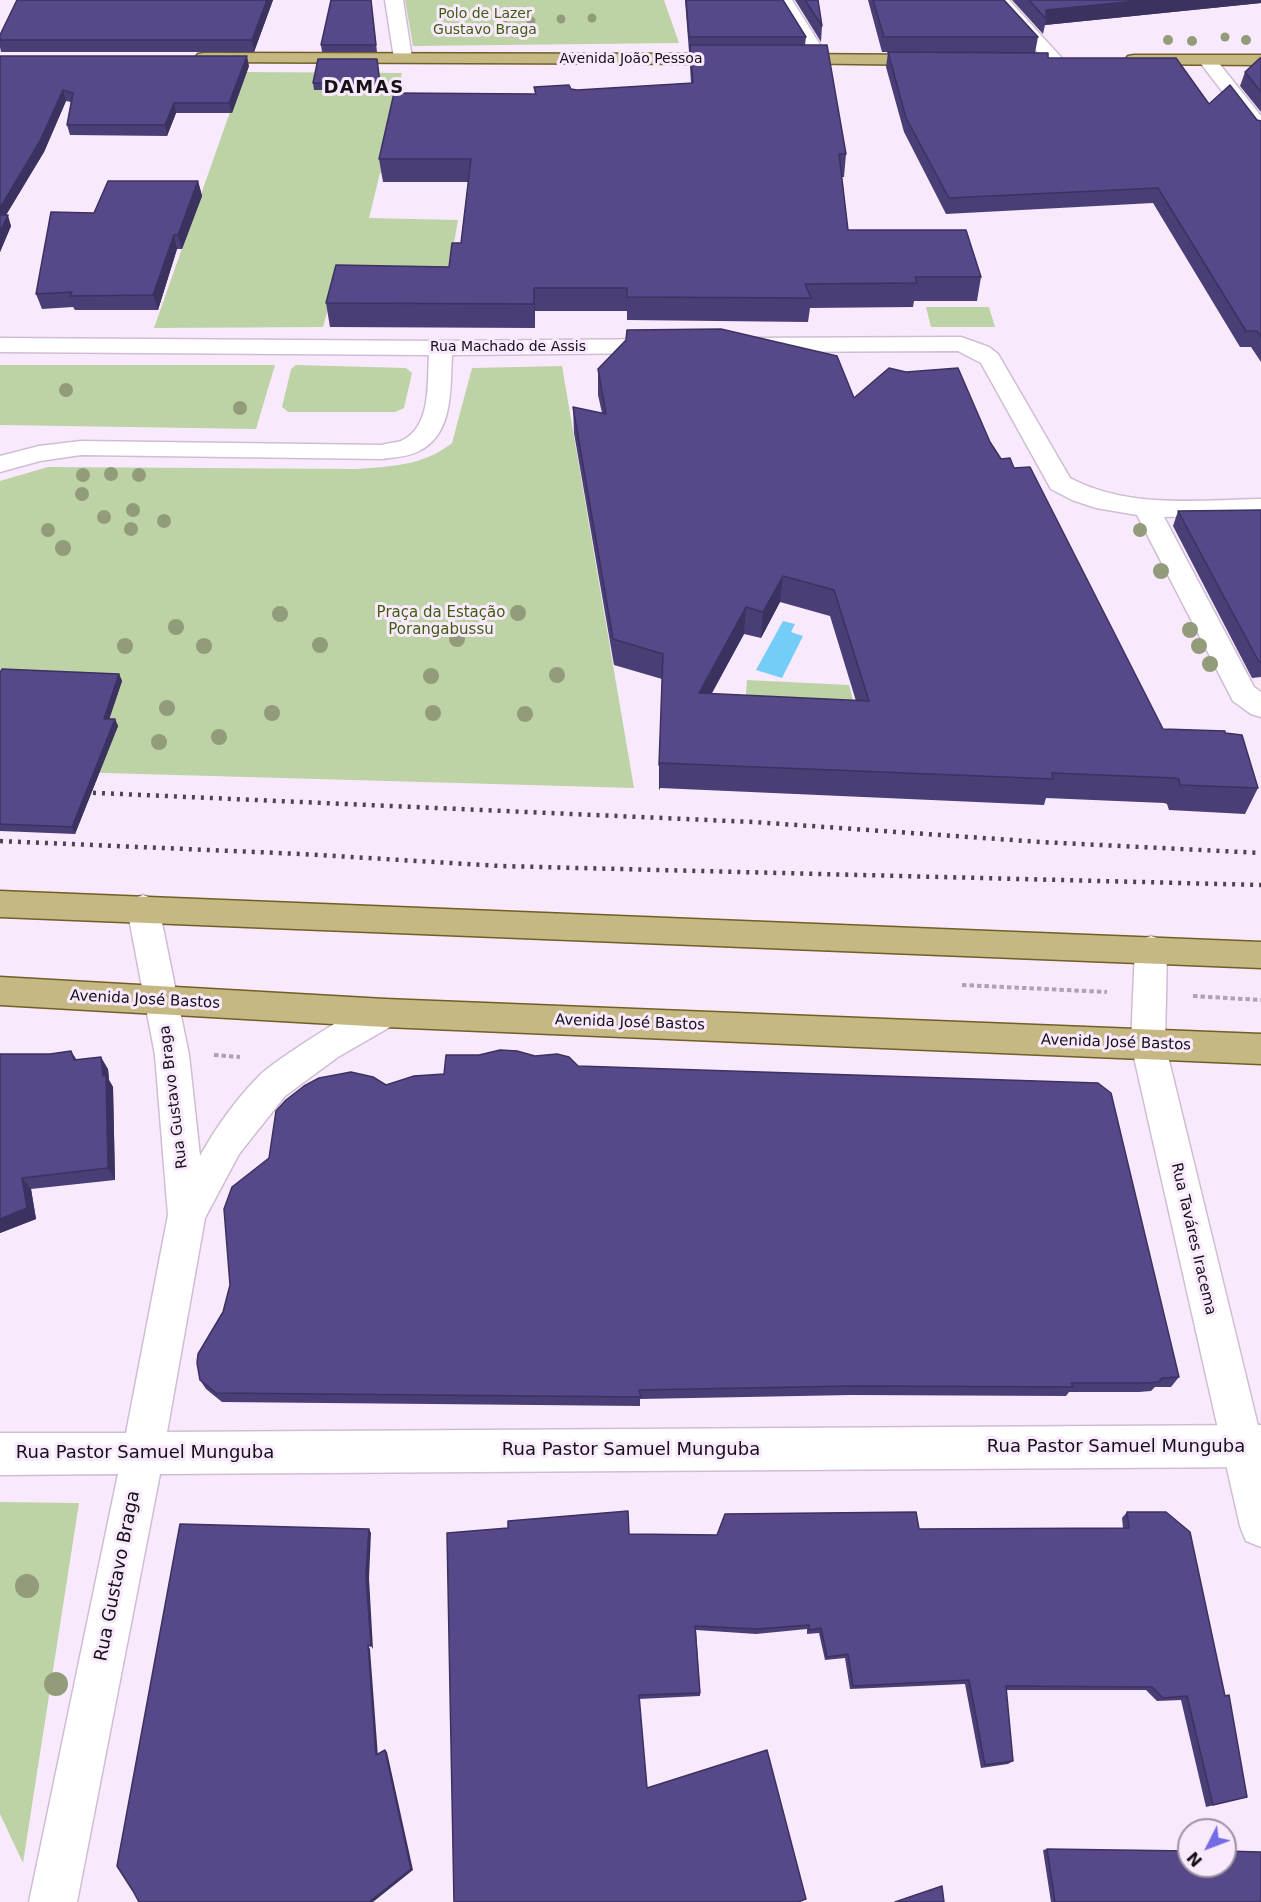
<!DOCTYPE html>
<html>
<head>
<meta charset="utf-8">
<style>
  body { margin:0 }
  #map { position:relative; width:1261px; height:1902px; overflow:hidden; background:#f8eafc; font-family:"DejaVu Sans",sans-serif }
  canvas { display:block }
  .north { position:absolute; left:1177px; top:1818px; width:60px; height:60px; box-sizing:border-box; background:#f8eafc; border:2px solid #9e93a0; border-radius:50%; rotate:228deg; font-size:16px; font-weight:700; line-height:24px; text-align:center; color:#161017 }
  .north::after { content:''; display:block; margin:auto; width:21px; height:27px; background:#746be6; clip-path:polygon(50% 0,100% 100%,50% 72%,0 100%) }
</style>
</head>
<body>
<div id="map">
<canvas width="1261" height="1902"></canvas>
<div class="north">N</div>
</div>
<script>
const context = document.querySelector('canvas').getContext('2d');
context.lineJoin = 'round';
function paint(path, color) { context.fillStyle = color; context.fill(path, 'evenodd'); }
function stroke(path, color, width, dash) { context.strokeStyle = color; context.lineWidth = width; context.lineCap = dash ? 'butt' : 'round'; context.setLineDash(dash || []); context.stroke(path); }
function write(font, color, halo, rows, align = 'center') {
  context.font = font + ' "DejaVu Sans",sans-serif'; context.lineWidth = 6; context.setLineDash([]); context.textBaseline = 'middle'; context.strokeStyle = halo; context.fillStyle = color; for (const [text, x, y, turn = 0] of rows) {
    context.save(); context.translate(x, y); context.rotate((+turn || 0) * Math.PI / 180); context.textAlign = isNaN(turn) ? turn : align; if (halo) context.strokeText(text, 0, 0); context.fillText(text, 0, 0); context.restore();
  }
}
const green = new Path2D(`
  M 405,0 L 664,0 L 679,43 L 413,46 Z
  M 244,72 L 402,73 L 385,145 L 405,173 L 380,173 L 369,218 L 458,220 L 446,289 L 334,288 L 323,327 L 154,328 Z
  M 926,307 L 989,307 L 995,327 L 931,327 Z
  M 0,365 L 275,365 L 256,429 L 0,425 Z
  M 296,365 L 406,368 L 412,373 L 404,408 L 395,412 L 288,412 L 282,407 L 291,369 Z
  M 562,366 L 634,788 L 0,770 L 0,481 L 48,467 L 356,469 C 393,466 423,466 452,443 L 472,368 Z
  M 747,680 L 849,685 L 860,725 L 744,720 Z
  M 0,1502 L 79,1503 L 23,1863 L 0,1814 Z`);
const water = new Path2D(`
  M 783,621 L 795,624 L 791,632 L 803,636 L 782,678 L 756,670 Z`);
const path = new Path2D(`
  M 962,985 L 1107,992
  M 1193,996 L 1261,1000
  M 214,1055 L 240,1057`);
const street = new Path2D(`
  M 385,0 L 403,0 L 412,58 L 409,62 L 397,62 L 394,58 Z
  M 774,0 L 792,0 L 829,59 L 826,63 L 814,63 Z
  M 991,0 L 1009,0 L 1060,56 L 1063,60 L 1060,64 L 1048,64 Z
  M 1208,56 L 1214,57 L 1261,116 L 1261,135 L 1254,133 L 1199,61 L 1202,57 Z
  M 961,337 L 989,347 L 998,354 L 1070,478 C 1129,509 1196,500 1261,499 L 1261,515 L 1164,517 L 1254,687 L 1261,692 L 1261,717 L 1251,714 L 1233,701 L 1137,515 L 1096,508 L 1072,500 L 1051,489 L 981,363 L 958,351 L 744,352 L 736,350 L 733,345 L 736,340 L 744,338 Z
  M 0,338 L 441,341 L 665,339 L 673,341 L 676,346 L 673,351 L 665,353 L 452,355 C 450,388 454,434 419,451 C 408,457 394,457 382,459 L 81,455 L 40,461 L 0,472 L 0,456 L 39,446 L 81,441 L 382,445 C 388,443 395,443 401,441 C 432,427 427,383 429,355 L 0,352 Z
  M 1151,936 L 1163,940 L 1167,949 L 1165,1044 L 1261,1438 L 1261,1547 L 1246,1541 L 1240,1526 L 1131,1044 L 1135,949 L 1139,940 Z`);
const secondary = new Path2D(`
  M 143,895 L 154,899 L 159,908 L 189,1055 L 200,1156 C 216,1127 236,1099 260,1075 C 273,1062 367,1000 384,999 C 388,999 393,1002 397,1003 L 402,1013 L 397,1023 L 338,1057 L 285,1096 L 239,1154 L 205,1218 L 167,1432 L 1261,1425 L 1261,1467 L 160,1474 L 77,1902 L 29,1902 L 118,1474 L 0,1475 L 0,1433 L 126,1433 L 168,1215 L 155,1055 L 127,908 L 132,899 Z`);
const primary = new Path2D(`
  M 204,53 L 734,54 L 740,55 L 743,59 L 740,63 L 734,64 L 198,62 L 195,58 L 198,54 Z
  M 786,54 L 932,55 L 938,56 L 941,60 L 938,64 L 932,65 L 780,63 L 777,59 L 780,55 Z
  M 1134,55 L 1261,55 L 1261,65 L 1128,64 L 1125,60 L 1128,56 Z
  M 0,891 L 1261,942 L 1261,968 L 0,917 Z
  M 0,977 L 385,999 L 1261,1034 L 1261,1064 L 385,1027 L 0,1005 Z`);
const rail = new Path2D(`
  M 75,792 L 753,822 L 1041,842 L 1261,853
  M 0,841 L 302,854 L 500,866 L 1261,885`);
const trees = [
  [504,18,4.5],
  [592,18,4.5],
  [561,19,4.5],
  [531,21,4.5],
  [1225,37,4.5],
  [1168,40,5],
  [1246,40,5],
  [1192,41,5],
  [66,390,7],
  [240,408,7],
  [111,474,7],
  [83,475,7],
  [139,475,7],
  [82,494,7],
  [133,510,7],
  [104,517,7],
  [164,521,7],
  [131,529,7],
  [48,530,7],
  [1140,530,7],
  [63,548,8],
  [1161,571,8],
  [518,613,8],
  [280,614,8],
  [176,627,8],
  [1190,630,8],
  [457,639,8],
  [320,645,8],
  [125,646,8],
  [204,646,8],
  [1199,646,8],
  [1210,664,8],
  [557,675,8],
  [431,676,8],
  [167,708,8],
  [272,713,8],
  [433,713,8],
  [525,714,8],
  [219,737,8],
  [159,742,8],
  [27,1586,12],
  [56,1684,12]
];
const wall = new Path2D(`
  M 273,0 L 254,52 L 1,52 L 0,47 L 0,35 Z
  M 371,0 L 377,52 L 322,52 L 321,45 Z
  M 685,0 L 783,0 L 806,37 L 805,45 L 846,154 L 844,177 L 842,177 L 848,230 L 981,277 L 977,301 L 914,301 L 913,307 L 810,308 L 808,322 L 627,320 L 627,311 L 535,311 L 535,328 L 330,327 L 326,303 L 449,267 L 461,243 L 468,182 L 383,182 L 379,159 L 535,94 L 534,87 L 571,89 L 577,90 L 691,83 L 690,67 L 690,52 L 689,52 Z
  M 795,0 L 818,0 L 822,26 L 821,42 Z
  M 868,0 L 1004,0 L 1038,37 L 1035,53 L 1048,58 L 1209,104 L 1261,121 L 1261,362 L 1251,347 L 1240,347 L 1153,203 L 946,214 L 904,132 L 886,67 L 888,52 L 882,52 Z
  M 1012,0 L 1261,0 L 1261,3 L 1045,25 L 1043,34 Z
  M 0,56 L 249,66 L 232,113 L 176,113 L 167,136 L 70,135 L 67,125 L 71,102 L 66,101 L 44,152 L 6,215 L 11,226 L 0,252 Z
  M 1261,58 L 1261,112 L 1240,86 L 1245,72 Z
  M 377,59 L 381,90 L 314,90 L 313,83 Z
  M 198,181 L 202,196 L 182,249 L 177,249 L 158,310 L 75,310 L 73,307 L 42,309 L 36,294 L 94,213 Z
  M 598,369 L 854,398 L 990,442 L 1001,459 L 1014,468 L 1163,729 L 1225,733 L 1258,788 L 1245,814 L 1169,810 L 1167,804 L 1164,803 L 1046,798 L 1044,805 L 660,788 L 659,790 L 662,679 L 614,665 L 574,433 L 573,407 L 602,413 L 598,395 ZM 780,602 L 830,616 L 856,701 L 711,694 L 744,634 L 761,638 Z
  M 1261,510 L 1261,677 L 1252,678 L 1173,526 L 1178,511 Z
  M 0,673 L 119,674 L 122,681 L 109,719 L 115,719 L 118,726 L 75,834 L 0,831 Z
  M 71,1051 L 77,1060 L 108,1069 L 109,1080 L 113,1087 L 115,1180 L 31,1189 L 36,1219 L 0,1233 L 0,1054 L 50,1054 Z
  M 535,1056 L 578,1066 L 1179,1377 L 1171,1387 L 1155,1387 L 1151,1391 L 1139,1392 L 1069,1392 L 1066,1396 L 852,1395 L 640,1399 L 640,1406 L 222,1402 L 206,1389 L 200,1380 L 386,1085 Z
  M 1127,1512 L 1247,1797 L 1206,1807 L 1181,1700 L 1157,1701 L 1146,1690 L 1006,1690 L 1013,1761 L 1008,1764 L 981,1768 L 965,1684 L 850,1689 L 845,1658 L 825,1660 L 819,1633 L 807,1634 L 807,1629 L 756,1634 L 696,1630 L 700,1693 L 700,1696 L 639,1699 L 629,1534 L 717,1535 L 919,1529 L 1123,1528 L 1122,1518 Z
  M 1047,1849 L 1261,1902 L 1051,1902 L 1043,1850 Z`);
const shadedWall = new Path2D(`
  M 267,0 L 273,0 L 254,52 L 252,40 Z
  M 1146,0 L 1261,0 L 1261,3 L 1045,25 L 1046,19 L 1046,10 Z
  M 247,56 L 249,66 L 232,113 L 229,103 Z
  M 63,90 L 66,101 L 44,152 L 0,225 L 0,208 Z
  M 174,103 L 176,113 L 167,136 L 165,125 Z
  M 198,181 L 202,196 L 182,249 L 178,235 Z
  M 8,215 L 11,226 L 0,252 L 0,232 Z
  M 174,235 L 177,249 L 158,310 L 153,295 Z
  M 534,288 L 535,311 L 535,328 L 534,304 Z
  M 783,576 L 780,602 L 761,638 L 763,612 Z
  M 746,607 L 744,634 L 698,719 L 699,693 Z
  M 119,674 L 122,681 L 107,726 L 104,719 Z
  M 115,719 L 118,726 L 75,834 L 72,827 Z
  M 660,763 L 660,788 L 659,790 L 659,765 Z
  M 101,1057 L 108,1069 L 109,1080 L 113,1087 L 115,1180 L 108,1168 Z
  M 22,1178 L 31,1189 L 36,1219 L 0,1233 L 0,1219 Z
  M 369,1529 L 371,1533 L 369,1578 L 373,1649 L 371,1646 L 366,1574 Z
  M 368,1645 L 370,1649 L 378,1757 L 376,1755 Z
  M 385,1750 L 387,1752 L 413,1870 L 373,1902 L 369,1902 Z`);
const building = new Path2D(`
  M 17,0 L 267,0 L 252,40 L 0,40 L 0,35 Z
  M 331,0 L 371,0 L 376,45 L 321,45 Z
  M 686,0 L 783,0 L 806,37 L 689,37 Z
  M 805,0 L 818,0 L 822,26 Z
  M 873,0 L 1004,0 L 1038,37 L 884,37 Z
  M 1029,0 L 1146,0 L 1046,10 L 1046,19 Z
  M 690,45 L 827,45 L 846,154 L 839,154 L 848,230 L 966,230 L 981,277 L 915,277 L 917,283 L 805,284 L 811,298 L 627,297 L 627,288 L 534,288 L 534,304 L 326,303 L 336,265 L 449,267 L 452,243 L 461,243 L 471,159 L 379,159 L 394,93 L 536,94 L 534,87 L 569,85 L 571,89 L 577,90 L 693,83 Z
  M 888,52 L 1048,53 L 1048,58 L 1176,58 L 1209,104 L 1230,85 L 1257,120 L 1261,121 L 1261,337 L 1257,331 L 1246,331 L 1158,188 L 949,198 L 906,118 Z
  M 0,56 L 247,56 L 229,103 L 174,103 L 165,125 L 67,125 L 73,93 L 63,90 L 40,141 L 0,208 Z
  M 1260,58 L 1261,58 L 1261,92 L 1245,72 Z
  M 318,59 L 377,59 L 380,83 L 313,83 Z
  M 108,181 L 198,181 L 178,235 L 174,235 L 153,295 L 70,296 L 72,292 L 36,294 L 51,212 L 94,213 Z
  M 0,215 L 8,215 L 0,232 Z
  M 721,329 L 837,356 L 854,398 L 889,368 L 906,372 L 958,368 L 990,442 L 1001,459 L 1010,458 L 1014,468 L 1030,467 L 1163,729 L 1225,731 L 1225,733 L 1242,735 L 1258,788 L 1180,785 L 1179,779 L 1175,778 L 1052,773 L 1053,779 L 660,763 L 659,765 L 663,654 L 613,639 L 573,407 L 606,414 L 598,369 L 626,340 L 627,330 ZM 783,576 L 834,590 L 869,701 L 699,693 L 746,607 L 763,612 Z
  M 1261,510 L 1261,662 L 1259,662 L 1178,511 Z
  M 2,669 L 119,674 L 104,719 L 115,719 L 72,827 L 0,824 L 0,673 Z
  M 500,1050 L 517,1051 L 535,1056 L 557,1054 L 569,1057 L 578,1066 L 1098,1083 L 1111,1093 L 1179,1377 L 1162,1378 L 1159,1382 L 1147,1383 L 1071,1383 L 1073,1387 L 855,1386 L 639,1390 L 641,1397 L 216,1393 L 200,1380 L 197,1363 L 198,1354 L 223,1312 L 230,1285 L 224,1209 L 232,1187 L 269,1158 L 276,1111 L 286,1100 L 304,1086 L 319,1078 L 351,1072 L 373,1077 L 386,1085 L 414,1076 L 444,1074 L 446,1055 L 479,1055 Z
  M 71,1051 L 74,1060 L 101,1057 L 103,1076 L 106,1075 L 108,1168 L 22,1178 L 27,1208 L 0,1219 L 0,1054 L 50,1054 Z
  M 628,1511 L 629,1534 L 717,1535 L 725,1514 L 916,1512 L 919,1529 L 1129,1528 L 1127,1512 L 1166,1512 L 1190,1532 L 1225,1696 L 1229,1695 L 1247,1797 L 1213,1805 L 1187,1696 L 1163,1698 L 1152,1687 L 1006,1686 L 1013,1761 L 985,1765 L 969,1680 L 853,1686 L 848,1654 L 827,1657 L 821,1628 L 809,1630 L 809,1625 L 757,1629 L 695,1626 L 700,1693 L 639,1695 L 647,1788 L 767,1750 L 806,1899 L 798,1902 L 454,1902 L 447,1533 L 508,1528 L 508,1521 Z
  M 180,1524 L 369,1529 L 366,1574 L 371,1646 L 368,1645 L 376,1755 L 385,1750 L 411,1869 L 369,1902 L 139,1902 L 133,1891 L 117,1866 Z
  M 1047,1849 L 1189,1851 L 1189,1866 L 1225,1866 L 1225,1851 L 1261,1852 L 1261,1902 L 1055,1902 Z
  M 942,1886 L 944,1902 L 895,1902 Z`);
const farParknames = [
  ["Polo de Lazer",485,14],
  ["Gustavo Braga",485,30]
];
const farStreetnames = [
  ["Avenida João Pessoa",631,59],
  ["Rua Machado de Assis",508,347]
];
const parkNames = [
  ["Praça da Estação",441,613],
  ["Porangabussu",441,630]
];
const streetNames = [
  ["Avenida José Bastos",145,1000,3],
  ["Avenida José Bastos",630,1023,2],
  ["Avenida José Bastos",1116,1043,2],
  ["Rua Gustavo Braga",174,1097,-97],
  ["Rua Taváres Iracema",1193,1239,77]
];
const farDistrictnames = [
  ["DAMAS",364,88]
];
const nearStreetnames = [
  ["Rua Pastor Samuel Munguba",1116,1447],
  ["Rua Pastor Samuel Munguba",631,1450],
  ["Rua Pastor Samuel Munguba",145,1453],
  ["Rua Gustavo Braga",118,1576,-79]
];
paint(green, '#bdd3a6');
paint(water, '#74cdf6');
stroke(street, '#cfbdd4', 3);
stroke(secondary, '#cfbdd4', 3);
stroke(primary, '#705f26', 3);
stroke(path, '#aea3b2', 4, [4.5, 3]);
paint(street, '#fff');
paint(secondary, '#fff');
paint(primary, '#c6b882');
stroke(rail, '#4c444e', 4.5, [3, 6]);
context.fillStyle = '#929c7a';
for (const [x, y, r] of trees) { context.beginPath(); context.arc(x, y, r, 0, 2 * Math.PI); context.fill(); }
paint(wall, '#4a3e76');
paint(shadedWall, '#3c3260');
paint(building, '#564889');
stroke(building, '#3c3260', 1.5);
write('14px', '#3f5c0f', '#f8eafc', farParknames);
write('14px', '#161017', '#f8eafc', farStreetnames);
write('15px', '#3f5c0f', '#f8eafc', parkNames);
write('15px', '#161017', '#f8eafc', streetNames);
context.letterSpacing = '1.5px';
write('bold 18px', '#161017', '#f8eafc', farDistrictnames);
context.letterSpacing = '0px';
write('18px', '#161017', '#f8eafc', nearStreetnames);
</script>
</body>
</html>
